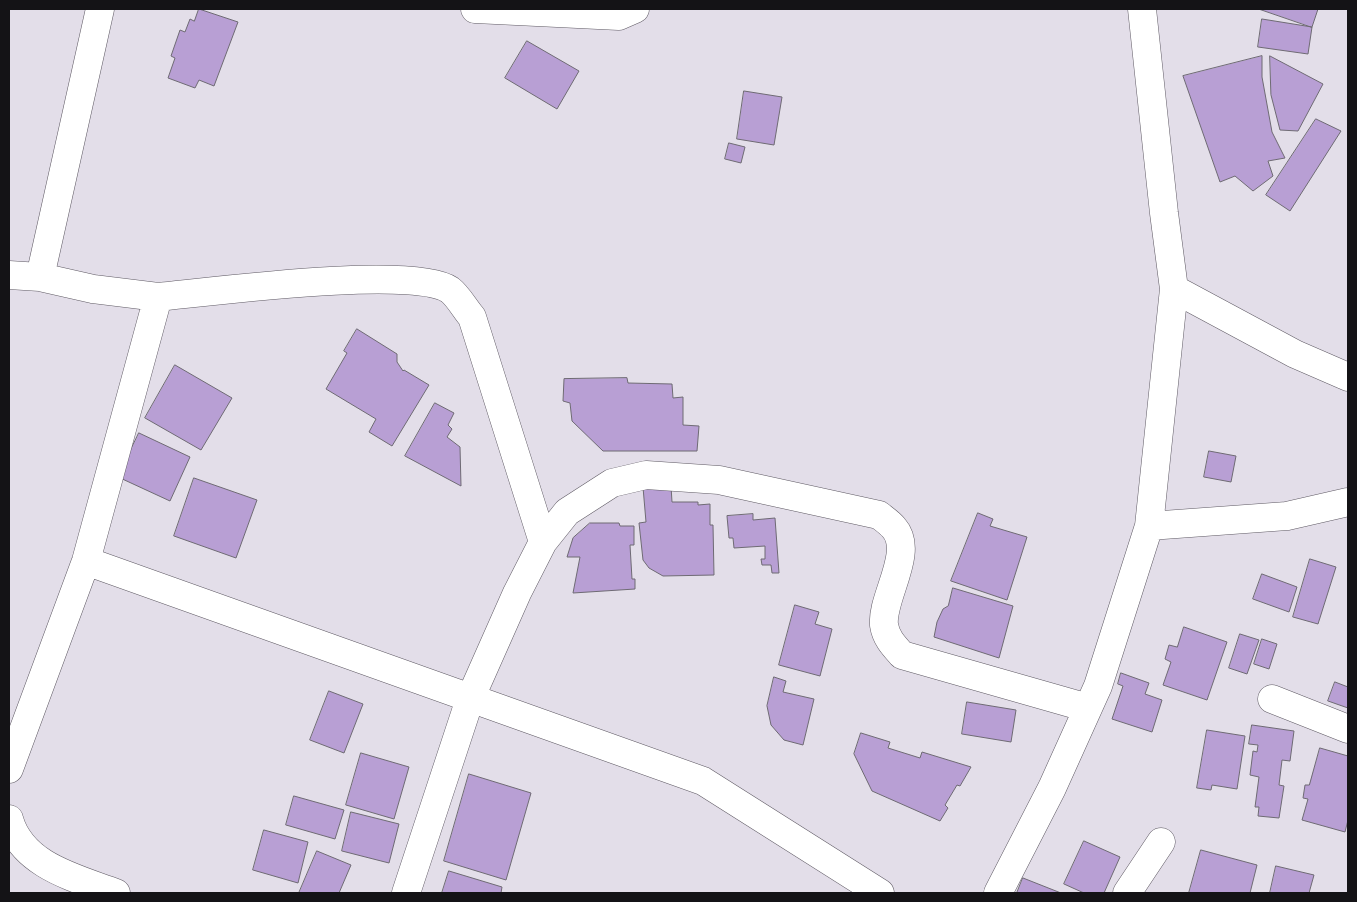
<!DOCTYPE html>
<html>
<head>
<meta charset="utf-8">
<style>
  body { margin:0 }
  #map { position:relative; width:1357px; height:902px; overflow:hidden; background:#e3dee9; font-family:Helvetica,sans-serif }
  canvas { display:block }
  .frame { position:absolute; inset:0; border:10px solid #141316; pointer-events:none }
</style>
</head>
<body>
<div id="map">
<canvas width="1357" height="902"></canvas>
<div class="frame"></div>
</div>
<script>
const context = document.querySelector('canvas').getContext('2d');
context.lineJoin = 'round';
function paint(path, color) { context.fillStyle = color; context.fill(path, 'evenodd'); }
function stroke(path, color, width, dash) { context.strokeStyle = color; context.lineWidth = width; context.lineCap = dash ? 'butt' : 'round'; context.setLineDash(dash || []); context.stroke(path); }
const building = new Path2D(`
  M 199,9 L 238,22 L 214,86 L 199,80 L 195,88 L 168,78 L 175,58 L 171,56 L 180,30 L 185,32 L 190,19 L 194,21 Z
  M 1259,9 L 1318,9 L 1312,27 Z
  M 1262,19 L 1312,27 L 1308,54 L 1258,47 Z
  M 527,41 L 579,71 L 557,109 L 505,78 Z
  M 1262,56 L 1262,77 L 1272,132 L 1285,158 L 1268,161 L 1273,176 L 1253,191 L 1235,176 L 1220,182 L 1183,76 Z
  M 1270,56 L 1323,84 L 1298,131 L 1280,130 L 1271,95 Z
  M 744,91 L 782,97 L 774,145 L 737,139 Z
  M 1316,119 L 1341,131 L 1290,211 L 1266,195 Z
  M 729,143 L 745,147 L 741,163 L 725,159 Z
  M 357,329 L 397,354 L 397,362 L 403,371 L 404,370 L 429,385 L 392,446 L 369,432 L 376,419 L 326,389 L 347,353 L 344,351 Z
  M 175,365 L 232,398 L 201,450 L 145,418 Z
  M 627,378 L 628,383 L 672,384 L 673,398 L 683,397 L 683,425 L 699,426 L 697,451 L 603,451 L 572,421 L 570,403 L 563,401 L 564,379 Z
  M 435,403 L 454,413 L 448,425 L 452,429 L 447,437 L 460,447 L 461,486 L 405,456 Z
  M 139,433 L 190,457 L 170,501 L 118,477 Z
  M 1209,451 L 1236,456 L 1231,482 L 1204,477 Z
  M 194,478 L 257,500 L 236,558 L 174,536 Z
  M 671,486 L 672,502 L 698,502 L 698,505 L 710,504 L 710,525 L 713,525 L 714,575 L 663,576 L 649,568 L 643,560 L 639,523 L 646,522 L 643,487 Z
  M 978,513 L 993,519 L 990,526 L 1027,537 L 1007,600 L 951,581 Z
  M 753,514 L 753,520 L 775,518 L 779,573 L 772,573 L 771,565 L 762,565 L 761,559 L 765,559 L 765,546 L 734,548 L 733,538 L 729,538 L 727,516 Z
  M 590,523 L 619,523 L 620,526 L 634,526 L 634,545 L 630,545 L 632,579 L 635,579 L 635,589 L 573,593 L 580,557 L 567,557 L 573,538 Z
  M 1310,559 L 1336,567 L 1318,624 L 1293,617 Z
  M 1262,574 L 1297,587 L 1289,612 L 1253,599 Z
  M 953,588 L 1013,606 L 999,658 L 934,637 L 937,622 L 943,609 L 948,606 Z
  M 795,605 L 819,612 L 815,624 L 832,629 L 820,676 L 779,665 Z
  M 1184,627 L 1227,642 L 1207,700 L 1163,685 L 1171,662 L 1165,659 L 1169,645 L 1177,647 Z
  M 1240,634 L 1259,640 L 1247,674 L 1229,668 Z
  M 1262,639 L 1277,644 L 1269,669 L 1254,664 Z
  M 1121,673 L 1149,683 L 1145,694 L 1162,700 L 1152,732 L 1112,719 L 1123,686 L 1118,684 Z
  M 774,677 L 786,681 L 783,692 L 814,699 L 803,745 L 784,740 L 771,725 L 767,706 Z
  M 1335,682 L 1348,687 L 1348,708 L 1328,701 Z
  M 329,691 L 363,704 L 344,753 L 310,740 Z
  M 967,702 L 1016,710 L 1011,742 L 962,734 Z
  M 1252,725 L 1294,731 L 1290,761 L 1282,760 L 1279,785 L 1284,786 L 1279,818 L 1258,816 L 1259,807 L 1255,807 L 1259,777 L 1250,775 L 1253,751 L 1257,752 L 1258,745 L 1249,744 Z
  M 1207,730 L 1245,736 L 1237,789 L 1212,785 L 1211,790 L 1197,788 Z
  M 861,733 L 890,742 L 888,748 L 920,758 L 922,752 L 971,767 L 960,786 L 957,785 L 945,805 L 948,808 L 940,821 L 872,791 L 854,754 Z
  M 1320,748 L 1348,756 L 1348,820 L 1345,832 L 1302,820 L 1308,799 L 1303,798 L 1305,785 L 1309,785 Z
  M 361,753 L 409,767 L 394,819 L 346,805 Z
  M 469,774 L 531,793 L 506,880 L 444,861 Z
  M 294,796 L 344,810 L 335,839 L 286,825 Z
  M 351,812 L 399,824 L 389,863 L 342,851 Z
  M 264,830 L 308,842 L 298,883 L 253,870 Z
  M 1084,841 L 1120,857 L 1104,893 L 1084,893 L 1064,884 Z
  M 1201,850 L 1257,865 L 1250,893 L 1189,893 Z
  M 317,851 L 351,865 L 339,893 L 299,893 Z
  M 1276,866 L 1314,875 L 1309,893 L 1270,893 Z
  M 449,871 L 502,887 L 501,893 L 442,893 Z
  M 1023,878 L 1061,893 L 1017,893 Z`);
const minor = new Path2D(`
  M 475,9 L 619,16 L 635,9
  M 9,275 L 40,277 L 93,289 L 158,297 L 86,561 L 9,769
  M 40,277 L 100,9
  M 1174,289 L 1295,354 L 1348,377
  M 158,297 C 210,292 414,265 450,290 C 458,296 465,309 472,317 L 543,542
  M 1149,526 L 1287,516 L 1348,502
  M 86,561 L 703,781 L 880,893
  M 1272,699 L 1348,729
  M 9,819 C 22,866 76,878 116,893
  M 406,893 L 470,699 L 517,593 L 543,542 L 567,512 L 612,483 L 646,475 L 719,480 L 879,515 C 884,519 890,523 894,528 C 915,552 881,598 884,625 C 886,638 894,646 902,655 L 1088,708
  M 998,893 L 1052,788 L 1098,686 L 1149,526 L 1174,289 L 1164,213 L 1142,9
  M 1127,893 L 1161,842`);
paint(building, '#b89fd4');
stroke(building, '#6e6a73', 1);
stroke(minor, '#5f5a64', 29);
stroke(minor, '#fff', 28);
</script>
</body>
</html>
